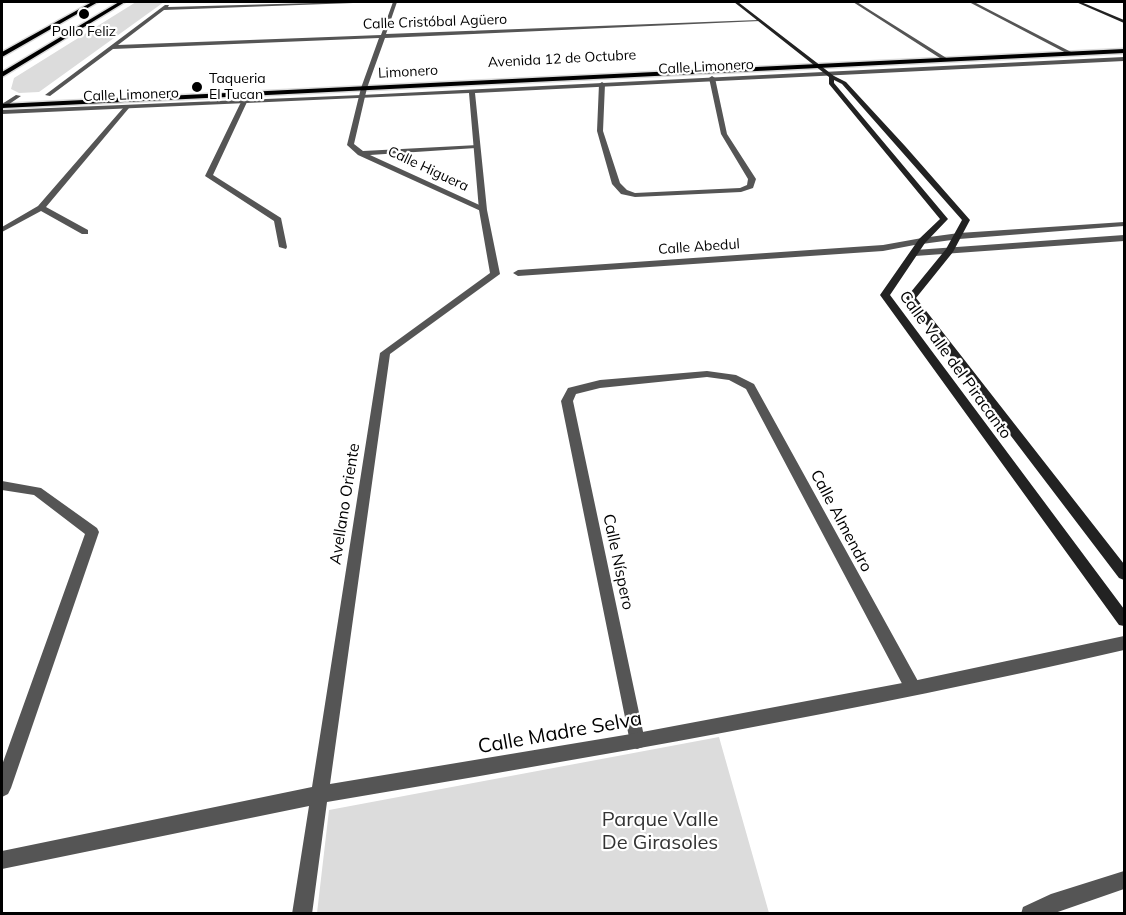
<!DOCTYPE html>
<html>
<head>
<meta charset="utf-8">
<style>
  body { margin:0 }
  #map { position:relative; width:1126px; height:915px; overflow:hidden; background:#fff; font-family:Mulish,sans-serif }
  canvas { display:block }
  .frame { position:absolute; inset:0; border:3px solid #000; pointer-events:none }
</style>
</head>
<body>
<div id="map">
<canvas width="1126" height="915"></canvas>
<div class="frame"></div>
</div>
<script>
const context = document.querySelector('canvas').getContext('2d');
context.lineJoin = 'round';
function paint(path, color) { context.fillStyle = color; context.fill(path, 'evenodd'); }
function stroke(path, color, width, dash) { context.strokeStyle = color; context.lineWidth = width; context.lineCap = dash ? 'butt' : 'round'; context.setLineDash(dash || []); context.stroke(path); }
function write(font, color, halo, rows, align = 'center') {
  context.font = font + ' Mulish,sans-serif'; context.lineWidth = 4.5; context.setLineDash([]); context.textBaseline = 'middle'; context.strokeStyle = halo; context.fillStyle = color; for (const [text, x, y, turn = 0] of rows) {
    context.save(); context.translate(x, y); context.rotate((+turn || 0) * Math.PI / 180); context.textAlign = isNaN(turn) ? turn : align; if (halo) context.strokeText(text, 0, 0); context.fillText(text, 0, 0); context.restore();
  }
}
const green = new Path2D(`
  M 136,2 L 164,2 L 39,92 L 19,93 L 11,89 L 14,78 Z
  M 719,737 L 769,913 L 317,913 L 329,810 Z`);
const minor = new Path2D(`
  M 350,2 L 380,2 L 164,10 L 118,45 L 381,35 L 393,2 L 397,2 L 386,34 L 758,20 L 760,21 L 385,38 L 367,88 L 354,144 L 363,151 L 478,145 L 478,147 L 476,148 L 370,155 L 486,208 L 486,212 L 483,212 L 358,155 L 347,145 L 361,88 L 379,38 L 113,49 L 50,96 L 45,95 L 165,5 L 169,5 L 168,7 Z
  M 853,2 L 857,2 L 948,59 L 943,60 Z
  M 969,2 L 974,2 L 1073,53 L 1068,54 Z
  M 712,76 L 715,78 L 727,134 L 756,179 L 753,188 L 741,192 L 635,197 L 621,194 L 612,184 L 597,131 L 599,84 L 602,82 L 605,84 L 603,131 L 620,183 L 627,190 L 635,193 L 740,188 L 747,185 L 748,179 L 721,134 L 709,78 Z
  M 244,100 L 247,102 L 213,175 L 281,218 L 287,247 L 286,249 L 279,247 L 274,221 L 205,176 L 241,102 Z
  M 124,107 L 129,108 L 46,207 L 88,230 L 88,234 L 82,234 L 41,211 L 2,232 L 2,227 L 38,206 Z
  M 922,238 L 926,241 L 925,243 L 883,251 L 518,276 L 513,273 L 518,270 L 883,245 Z
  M 707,371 L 736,375 L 754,384 L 919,683 L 921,688 L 919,693 L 913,695 L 907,693 L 746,389 L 729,380 L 707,377 L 600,388 L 576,394 L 573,401 L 645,741 L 643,747 L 637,749 L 631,747 L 561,401 L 568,388 L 600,380 Z
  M 2,481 L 41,488 L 97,528 L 99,532 L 11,788 L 8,794 L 2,797 L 2,765 L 85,534 L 34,495 L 2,490 Z
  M 1124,871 L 1124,889 L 1052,914 L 1021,914 L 1023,907 L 1051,894 Z`);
const tertiary = new Path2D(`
  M 1124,57 L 1124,61 L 475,93 L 487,210 L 500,274 L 390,354 L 330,784 L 637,733 L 913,681 L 1124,636 L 1124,650 C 861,711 594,757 327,802 L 312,914 L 292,914 L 309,806 L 2,869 L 2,851 L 312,787 L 380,353 L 490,273 L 479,210 L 469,93 L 2,114 L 2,110 L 362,95 Z
  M 16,95 L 21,96 L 2,109 L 2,104 Z
  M 1124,222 L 1124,226 L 959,239 L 922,244 L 918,241 L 922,238 L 959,233 Z
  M 1124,235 L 1124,241 L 915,256 L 911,253 L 915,250 Z`);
const secondary = new Path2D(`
  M 734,2 L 738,2 L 834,76 L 846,82 L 905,146 L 970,220 L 953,252 L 916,298 L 1124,564 L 1124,580 L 1119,578 L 906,298 L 946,249 L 962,220 L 842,84 L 834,80 L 834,83 L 948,219 L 925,243 L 890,295 L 1124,609 L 1124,626 L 1119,625 L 880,295 L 919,239 L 940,219 L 829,84 L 829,77 Z
  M 1076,2 L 1081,2 L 1124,20 L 1124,23 Z`);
const primary = new Path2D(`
  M 92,2 L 98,2 L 2,57 L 2,52 Z
  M 119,2 L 125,2 L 2,77 L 2,72 Z
  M 1124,49 L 1124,53 L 2,108 L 2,104 Z`);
const markers = [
  [84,14,6,"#000"],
  [197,87,6,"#000"]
];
const farStreetnames = [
  ["Calle Cristóbal Agüero",435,22,-2],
  ["Avenida 12 de Octubre",562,59,-3],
  ["Calle Limonero",706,67,-3],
  ["Limonero",408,72,-3],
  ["Calle Limonero",131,95,-2],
  ["Calle Higuera",428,169,25],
  ["Calle Abedul",699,247,-4]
];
const farPoinames = [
  ["Pollo Feliz",84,32],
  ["Taqueria",209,79,"left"],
  ["El Tucan",209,95,"left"]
];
const streetNames = [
  ["Calle Valle del Piracanto",955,365,54],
  ["Avellano Oriente",345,504,-81],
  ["Calle Almendro",841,521,62],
  ["Calle Níspero",618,562,78]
];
const nearStreetnames = [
  ["Calle Madre Selva",560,733,-10]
];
const nearParknames = [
  ["Parque Valle",660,820],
  ["De Girasoles",660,843]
];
paint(green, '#dcdcdc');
stroke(primary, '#dbdbdb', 3);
paint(minor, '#555');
paint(tertiary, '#555');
paint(secondary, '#222');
paint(primary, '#000');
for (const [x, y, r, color] of markers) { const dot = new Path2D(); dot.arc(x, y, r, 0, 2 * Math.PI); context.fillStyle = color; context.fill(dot); stroke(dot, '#fff', 2); }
write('14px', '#000', '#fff', farStreetnames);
write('14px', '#000', '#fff', farPoinames);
write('16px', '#000', '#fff', streetNames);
write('20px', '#000', '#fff', nearStreetnames);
write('20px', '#333', '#fff', nearParknames);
</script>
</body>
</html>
